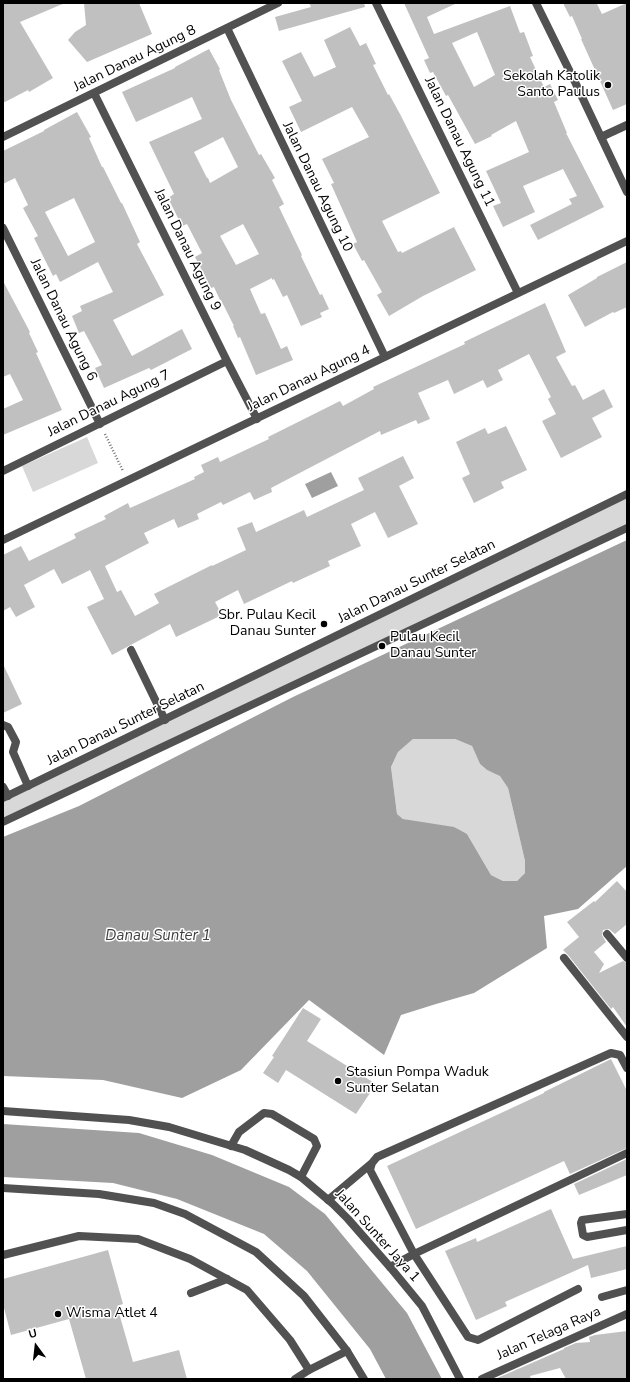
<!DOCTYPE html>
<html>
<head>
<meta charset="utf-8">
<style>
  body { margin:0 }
  #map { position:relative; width:630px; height:1382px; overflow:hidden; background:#fff; font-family:"Nunito Sans",sans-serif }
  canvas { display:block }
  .frame { position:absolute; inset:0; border:4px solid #000; pointer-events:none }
  .north { position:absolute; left:16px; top:1326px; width:40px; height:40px; -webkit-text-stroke:3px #fff; paint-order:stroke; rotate:345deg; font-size:11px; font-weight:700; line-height:16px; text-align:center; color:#000 }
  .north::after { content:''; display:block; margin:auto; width:14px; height:18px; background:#000; clip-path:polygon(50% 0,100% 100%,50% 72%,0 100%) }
</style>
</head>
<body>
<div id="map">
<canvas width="630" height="1382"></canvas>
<div class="frame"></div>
<div class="north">U</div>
</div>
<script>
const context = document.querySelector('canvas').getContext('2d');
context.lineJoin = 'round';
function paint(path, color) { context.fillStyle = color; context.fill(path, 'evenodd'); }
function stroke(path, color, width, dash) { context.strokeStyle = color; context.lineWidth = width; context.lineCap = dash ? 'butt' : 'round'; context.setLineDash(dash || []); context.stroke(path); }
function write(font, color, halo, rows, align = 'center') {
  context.font = font + ' "Nunito Sans",sans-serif'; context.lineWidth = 3; context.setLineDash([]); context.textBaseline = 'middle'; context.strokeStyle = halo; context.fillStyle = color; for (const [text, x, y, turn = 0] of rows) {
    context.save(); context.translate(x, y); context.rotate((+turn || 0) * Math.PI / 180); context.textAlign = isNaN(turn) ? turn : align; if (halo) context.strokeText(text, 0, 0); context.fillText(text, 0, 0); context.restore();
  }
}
const green = new Path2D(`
  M 87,437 L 98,463 L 33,492 L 22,466 Z
  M 627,494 L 627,528 L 3,822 L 3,798 Z
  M 413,739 L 455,739 L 472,746 L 480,764 L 487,770 L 500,775 L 508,788 L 525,861 L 525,873 L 517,881 L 503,881 L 491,875 L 467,834 L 403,819 L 397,814 L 391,767 L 398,752 Z`);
const water = new Path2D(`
  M 331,472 L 338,486 L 312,498 L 305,484 Z
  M 627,540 L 627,866 L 578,909 L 544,916 L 547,948 L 474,993 L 436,1004 L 401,1015 L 384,1055 L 309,1000 L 241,1070 L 182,1098 L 103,1080 L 3,1076 L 3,837 L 79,806 L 293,697 ZM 413,739 L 455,739 L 472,746 L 480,764 L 487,770 L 500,776 L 508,788 L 525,861 L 525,873 L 517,881 L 503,881 L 491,875 L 467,834 L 454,827 L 403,819 L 397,814 L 391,767 L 398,752 Z
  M 3,1124 L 139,1133 L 212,1155 L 289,1187 L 325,1214 L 407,1313 L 442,1379 L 386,1379 L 370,1349 L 307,1271 L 264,1234 L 177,1199 L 113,1183 L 3,1177 Z`);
const building = new Path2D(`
  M 3,3 L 65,3 L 20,22 L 53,78 L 29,92 L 28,90 L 3,103 Z
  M 84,3 L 139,3 L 152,34 L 87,62 L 68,40 L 75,32 L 86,25 Z
  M 309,3 L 364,3 L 365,7 L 279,31 L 275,17 L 311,7 Z
  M 404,3 L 457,3 L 427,17 L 434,34 L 510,6 L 520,33 L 524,32 L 533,56 L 530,57 L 544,87 L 550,84 L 558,100 L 554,102 L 567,133 L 566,133 L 604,207 L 538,240 L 530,225 L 572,204 L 569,199 L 577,196 L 563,169 L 523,186 L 535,212 L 503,227 L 493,206 L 501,203 L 486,171 L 529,152 L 516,121 L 491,135 L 492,136 L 475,144 L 448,95 L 446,96 L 433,72 L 430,73 L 424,60 L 429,58 ZM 477,32 L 495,75 L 474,87 L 452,43 Z
  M 563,3 L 599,3 L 597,4 L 602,14 L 627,3 L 627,104 L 613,110 L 581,39 L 582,39 L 572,16 L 570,17 Z
  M 350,27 L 360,46 L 366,43 L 376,64 L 373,65 L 388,95 L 389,94 L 400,114 L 440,193 L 382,221 L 398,252 L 401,251 L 402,253 L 454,227 L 476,270 L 423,296 L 389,316 L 377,295 L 382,292 L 364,260 L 362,261 L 353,244 L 357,242 L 331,184 L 334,183 L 322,159 L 369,137 L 352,107 L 301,132 L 289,107 L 302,101 L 282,61 L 301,52 L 314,77 L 336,67 L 324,40 Z
  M 209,49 L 220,69 L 219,70 L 231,100 L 259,155 L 261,154 L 275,178 L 272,180 L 284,204 L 279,207 L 302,255 L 301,256 L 320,295 L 322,294 L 329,309 L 320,313 L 322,317 L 301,326 L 287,295 L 283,297 L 274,279 L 272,280 L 272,278 L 250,289 L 261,314 L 265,313 L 281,349 L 287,346 L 293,360 L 256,375 L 240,337 L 238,338 L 233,326 L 234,326 L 221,300 L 220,300 L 214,287 L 211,288 L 195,257 L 202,253 L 187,224 L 182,226 L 168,198 L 174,194 L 149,142 L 202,119 L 192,97 L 136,122 L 122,92 L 175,68 L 175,67 ZM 223,137 L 238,167 L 210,183 L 208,178 L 207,178 L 194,152 ZM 243,224 L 259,254 L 236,265 L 220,236 Z
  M 77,112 L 91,137 L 89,138 L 102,167 L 103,167 L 121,203 L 122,203 L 140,242 L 137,244 L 164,295 L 113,320 L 132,356 L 182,329 L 192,349 L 151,370 L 149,368 L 104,388 L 95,368 L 102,365 L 84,331 L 79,333 L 72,316 L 82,311 L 80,306 L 113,292 L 98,262 L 60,282 L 56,274 L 53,276 L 34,238 L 38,236 L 23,208 L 28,205 L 15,178 L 3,184 L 3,151 L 44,131 L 44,130 ZM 74,198 L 95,242 L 68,256 L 45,212 Z
  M 627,262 L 627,307 L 614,313 L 613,312 L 585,327 L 568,295 L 597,278 L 597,277 Z
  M 3,281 L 30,332 L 29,333 L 38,352 L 36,353 L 62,410 L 3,435 L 3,409 L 23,400 L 10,374 L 3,377 Z
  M 545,303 L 566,352 L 556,357 L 572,386 L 575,385 L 583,400 L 604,389 L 613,407 L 592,418 L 602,437 L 561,458 L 542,421 L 556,414 L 548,399 L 551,397 L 529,354 L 498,370 L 503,380 L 487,388 L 483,380 L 454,394 L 448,380 L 418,393 L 430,419 L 418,424 L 416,420 L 381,435 L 380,431 L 271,488 L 272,492 L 254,500 L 250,492 L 223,505 L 221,502 L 197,514 L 199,519 L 178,528 L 174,519 L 144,533 L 149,543 L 105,566 L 117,592 L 121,590 L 135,616 L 159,603 L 154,594 L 212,565 L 212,566 L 246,550 L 237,528 L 252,522 L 256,532 L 304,510 L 307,517 L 364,490 L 358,478 L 403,456 L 414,478 L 399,486 L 418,524 L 388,538 L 375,512 L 351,524 L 361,546 L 328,561 L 330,566 L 293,583 L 292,581 L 244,604 L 238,590 L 215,602 L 222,615 L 176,637 L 170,624 L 112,655 L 87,607 L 104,599 L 90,570 L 62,584 L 54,569 L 24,585 L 35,607 L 16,617 L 10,607 L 3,611 L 3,555 L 21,546 L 29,561 L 76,538 L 74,534 L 106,519 L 104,516 L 128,503 L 130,508 L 195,479 L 194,477 L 204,472 L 201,465 L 218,457 L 220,462 L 269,439 L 268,437 L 340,401 L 343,406 L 374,389 L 373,387 L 465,344 L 464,342 Z
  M 506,426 L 527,470 L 501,482 L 504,488 L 474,503 L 462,478 L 470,474 L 456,442 L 485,428 L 488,434 Z
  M 3,664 L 22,704 L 3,713 Z
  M 617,881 L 627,892 L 627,924 L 615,934 L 609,929 L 603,930 L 602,935 L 606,942 L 594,952 L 604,964 L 599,973 L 623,961 L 627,963 L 627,1027 L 613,1007 L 611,1009 L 568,955 L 563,950 L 579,937 L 567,922 L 594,901 L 595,902 Z
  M 303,1008 L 321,1019 L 307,1041 L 376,1084 L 356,1114 L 286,1070 L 278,1083 L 263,1073 L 274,1057 L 272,1056 L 283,1039 Z
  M 611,1059 L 627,1091 L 627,1148 L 570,1174 L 564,1161 L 416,1229 L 387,1166 L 544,1093 L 544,1092 Z
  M 627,1159 L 627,1175 L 579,1195 L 574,1184 Z
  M 551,1209 L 573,1259 L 627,1246 L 627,1269 L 591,1278 L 588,1265 L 505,1302 L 507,1306 L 476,1320 L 445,1251 L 476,1238 L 477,1242 Z
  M 108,1250 L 123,1304 L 117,1306 L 133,1362 L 179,1350 L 187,1379 L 86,1379 L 69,1319 L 11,1335 L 3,1304 L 3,1279 Z
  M 627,1331 L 627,1379 L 566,1379 L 560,1368 L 530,1376 L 531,1379 L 495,1379 L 557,1352 L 564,1349 L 564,1348 L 576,1343 L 590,1342 L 589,1337 L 595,1335 Z`);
const path = new Path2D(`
  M 105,434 L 123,471`);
const service = new Path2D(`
  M 601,137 L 627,125
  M 131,650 L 165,720
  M 3,725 L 8,727 L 16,742 L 13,752 L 28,786
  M 3,787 L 8,796
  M 231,1146 L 239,1132 L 264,1113 L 272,1114 L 314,1139 L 317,1146 L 301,1177
  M 328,1200 L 372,1163
  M 627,1214 L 582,1220 L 581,1223 L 583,1235 L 587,1237 L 627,1230
  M 390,1267 L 414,1254 L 627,1153
  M 578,1289 L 478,1340 L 468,1337 L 414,1254 L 370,1170 L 372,1163 L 377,1157 L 611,1053 L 620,1055 L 627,1068
  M 191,1293 L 227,1279
  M 602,1297 L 627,1290
  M 295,1379 L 309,1370`);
const minor = new Path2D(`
  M 376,3 L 518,293
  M 536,3 L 575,82 L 627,192
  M 227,28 L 385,357
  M 94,93 L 227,361 L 257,419
  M 3,137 L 278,3
  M 3,228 L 100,424
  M 3,471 L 227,361
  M 3,540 L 627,241
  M 607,934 L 627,958
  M 564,958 L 627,1037
  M 3,1255 L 79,1236 L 138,1239 L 190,1259 L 247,1290 L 290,1340 L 309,1370 L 347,1351
  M 482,1379 L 627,1314`);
const tertiary = new Path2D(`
  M 3,798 L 627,494
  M 3,822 L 627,528
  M 3,1111 L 129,1120 L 169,1127 L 245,1150 L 289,1170 L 301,1177 L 333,1204 L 348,1219 L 390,1267 L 422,1306 L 460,1379
  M 3,1188 L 99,1194 L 154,1203 L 185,1214 L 256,1252 L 304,1296 L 347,1351 L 364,1379`);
const markers = [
  [608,85,4,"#000"],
  [324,624,4,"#000"],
  [382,646,4,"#000"],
  [338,1081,4,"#000"],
  [58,1314,4,"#000"]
];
const streetNames = [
  ["Jalan Danau Agung 8",135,59,-26],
  ["Jalan Danau Agung 11",459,142,64],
  ["Jalan Danau Agung 10",317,187,64],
  ["Jalan Danau Agung 9",187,250,64],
  ["Jalan Danau Agung 6",63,320,64],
  ["Jalan Danau Agung 4",309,379,-26],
  ["Jalan Danau Agung 7",109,404,-26],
  ["Jalan Danau Sunter Selatan",417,582,-26],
  ["Jalan Danau Sunter Selatan",126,724,-26],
  ["Jalan Sunter Jaya 1",377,1236,48],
  ["Jalan Telaga Raya",549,1334,-24]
];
const poiNames = [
  ["Sekolah Katolik",600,77,"right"],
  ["Santo Paulus",600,93,"right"],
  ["Sbr. Pulau Kecil",316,616,"right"],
  ["Danau Sunter",316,632,"right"],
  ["Pulau Kecil",390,638],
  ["Danau Sunter",390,654],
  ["Stasiun Pompa Waduk",346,1073],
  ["Sunter Selatan",346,1089],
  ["Wisma Atlet 4",66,1314]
];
const waterNames = [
  ["Danau Sunter 1",158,936]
];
paint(green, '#d8d8d8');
paint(water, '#9f9f9f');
paint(building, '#c0c0c0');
stroke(path, '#737373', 2.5, [1, 2]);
stroke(service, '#515151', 8);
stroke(minor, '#515151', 8);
stroke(tertiary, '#515151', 8);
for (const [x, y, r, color] of markers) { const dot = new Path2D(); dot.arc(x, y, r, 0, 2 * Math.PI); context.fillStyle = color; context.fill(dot); stroke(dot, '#fff', 1.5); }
write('14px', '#000', '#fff', streetNames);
write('14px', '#000', '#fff', poiNames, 'left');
write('italic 15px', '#404040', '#fff', waterNames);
</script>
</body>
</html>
